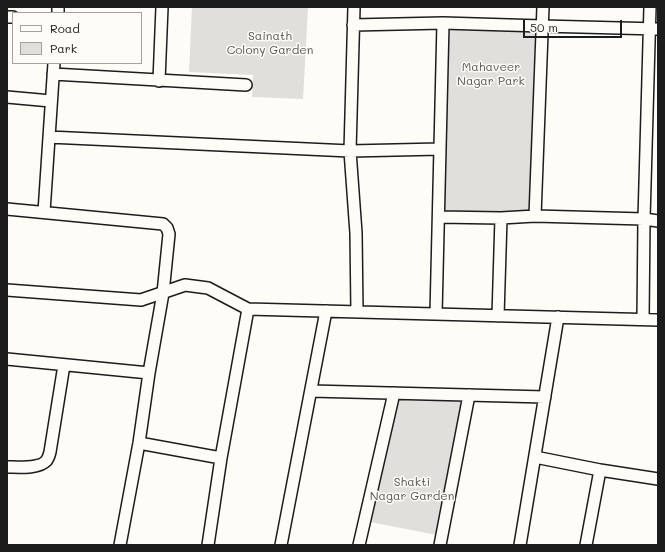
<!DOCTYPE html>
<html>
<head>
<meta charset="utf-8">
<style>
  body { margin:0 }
  #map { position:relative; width:665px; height:552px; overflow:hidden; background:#fdfcf7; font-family:Mali,sans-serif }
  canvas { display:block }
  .frame { position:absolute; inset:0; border:8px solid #1c1c1c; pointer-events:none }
  .legend { position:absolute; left:12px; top:12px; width:130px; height:52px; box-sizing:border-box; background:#fdfcf7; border:1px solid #a3a29f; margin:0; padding:5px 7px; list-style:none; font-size:12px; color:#1c1c1c }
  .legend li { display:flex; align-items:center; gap:8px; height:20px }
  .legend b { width:20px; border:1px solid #a3a29f }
  .scale { position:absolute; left:523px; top:20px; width:99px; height:18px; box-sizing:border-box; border:2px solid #1c1c1c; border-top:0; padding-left:5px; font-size:12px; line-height:14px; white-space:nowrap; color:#1c1c1c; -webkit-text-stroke:3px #fdfcf7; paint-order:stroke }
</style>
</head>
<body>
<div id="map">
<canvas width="665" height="552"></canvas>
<div class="frame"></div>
<ul class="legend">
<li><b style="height:5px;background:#fdfcf7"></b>Road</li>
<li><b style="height:11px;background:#e0dfdb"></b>Park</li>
</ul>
<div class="scale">50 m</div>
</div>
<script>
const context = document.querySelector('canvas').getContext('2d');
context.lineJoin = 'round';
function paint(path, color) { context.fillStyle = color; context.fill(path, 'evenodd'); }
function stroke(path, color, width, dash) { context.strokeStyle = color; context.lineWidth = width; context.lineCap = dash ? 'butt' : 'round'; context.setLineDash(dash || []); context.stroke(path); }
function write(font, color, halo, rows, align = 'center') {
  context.font = font + ' Mali,sans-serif'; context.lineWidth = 3; context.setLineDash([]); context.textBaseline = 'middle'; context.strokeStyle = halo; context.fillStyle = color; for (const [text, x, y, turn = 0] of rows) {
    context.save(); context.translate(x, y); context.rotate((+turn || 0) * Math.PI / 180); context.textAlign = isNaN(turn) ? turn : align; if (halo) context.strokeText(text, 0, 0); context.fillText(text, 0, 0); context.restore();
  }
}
const green = new Path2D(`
  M 192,7 L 308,7 L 303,99 L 252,97 L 253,75 L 189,72 Z
  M 443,23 L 542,26 L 535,216 L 439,217 Z
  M 394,393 L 469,395 L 442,536 L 365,521 Z`);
const street = new Path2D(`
  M 354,7 L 350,151 L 356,233 L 357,312
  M 58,13 L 58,7
  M 7,17 L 13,17
  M 353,25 L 443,23 L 542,26 L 658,29
  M 53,74 L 246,85
  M 159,81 L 162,7
  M 7,97 L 51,101
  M 49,137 L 350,151 L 440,149
  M 7,209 L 163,224 L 167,228 L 169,234 L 163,293 L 149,373 L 139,443 L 120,545
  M 44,212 L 54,63
  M 535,216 L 543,7
  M 439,217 L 501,218 L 535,216 L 644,219 L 658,221
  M 7,290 L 141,300 L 185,285 L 208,288 L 248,309 L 658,320
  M 436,314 L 443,23
  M 498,316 L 501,218
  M 643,319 L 644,219 L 650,7
  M 7,359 L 149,373
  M 311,391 L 545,397
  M 139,443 L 221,458
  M 535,457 L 600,470 L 658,479
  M 7,467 C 17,467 39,469 46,461 C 48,459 49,456 50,452 L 64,365
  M 208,545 L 221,458 L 248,309
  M 281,545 L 326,311
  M 359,545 L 394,393
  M 440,545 L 469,395
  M 520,545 L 558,317
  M 586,545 L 600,470`);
const parkNames = [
  ["Sainath",270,36],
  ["Colony Garden",270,50],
  ["Mahaveer",491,67],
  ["Nagar Park",491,81],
  ["Shakti",412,482],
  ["Nagar Garden",412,496]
];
paint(green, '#e0dfdb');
stroke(street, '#1c1c1c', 14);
stroke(street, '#fdfcf7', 11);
write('12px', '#575655', '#fdfcf7', parkNames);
</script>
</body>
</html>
